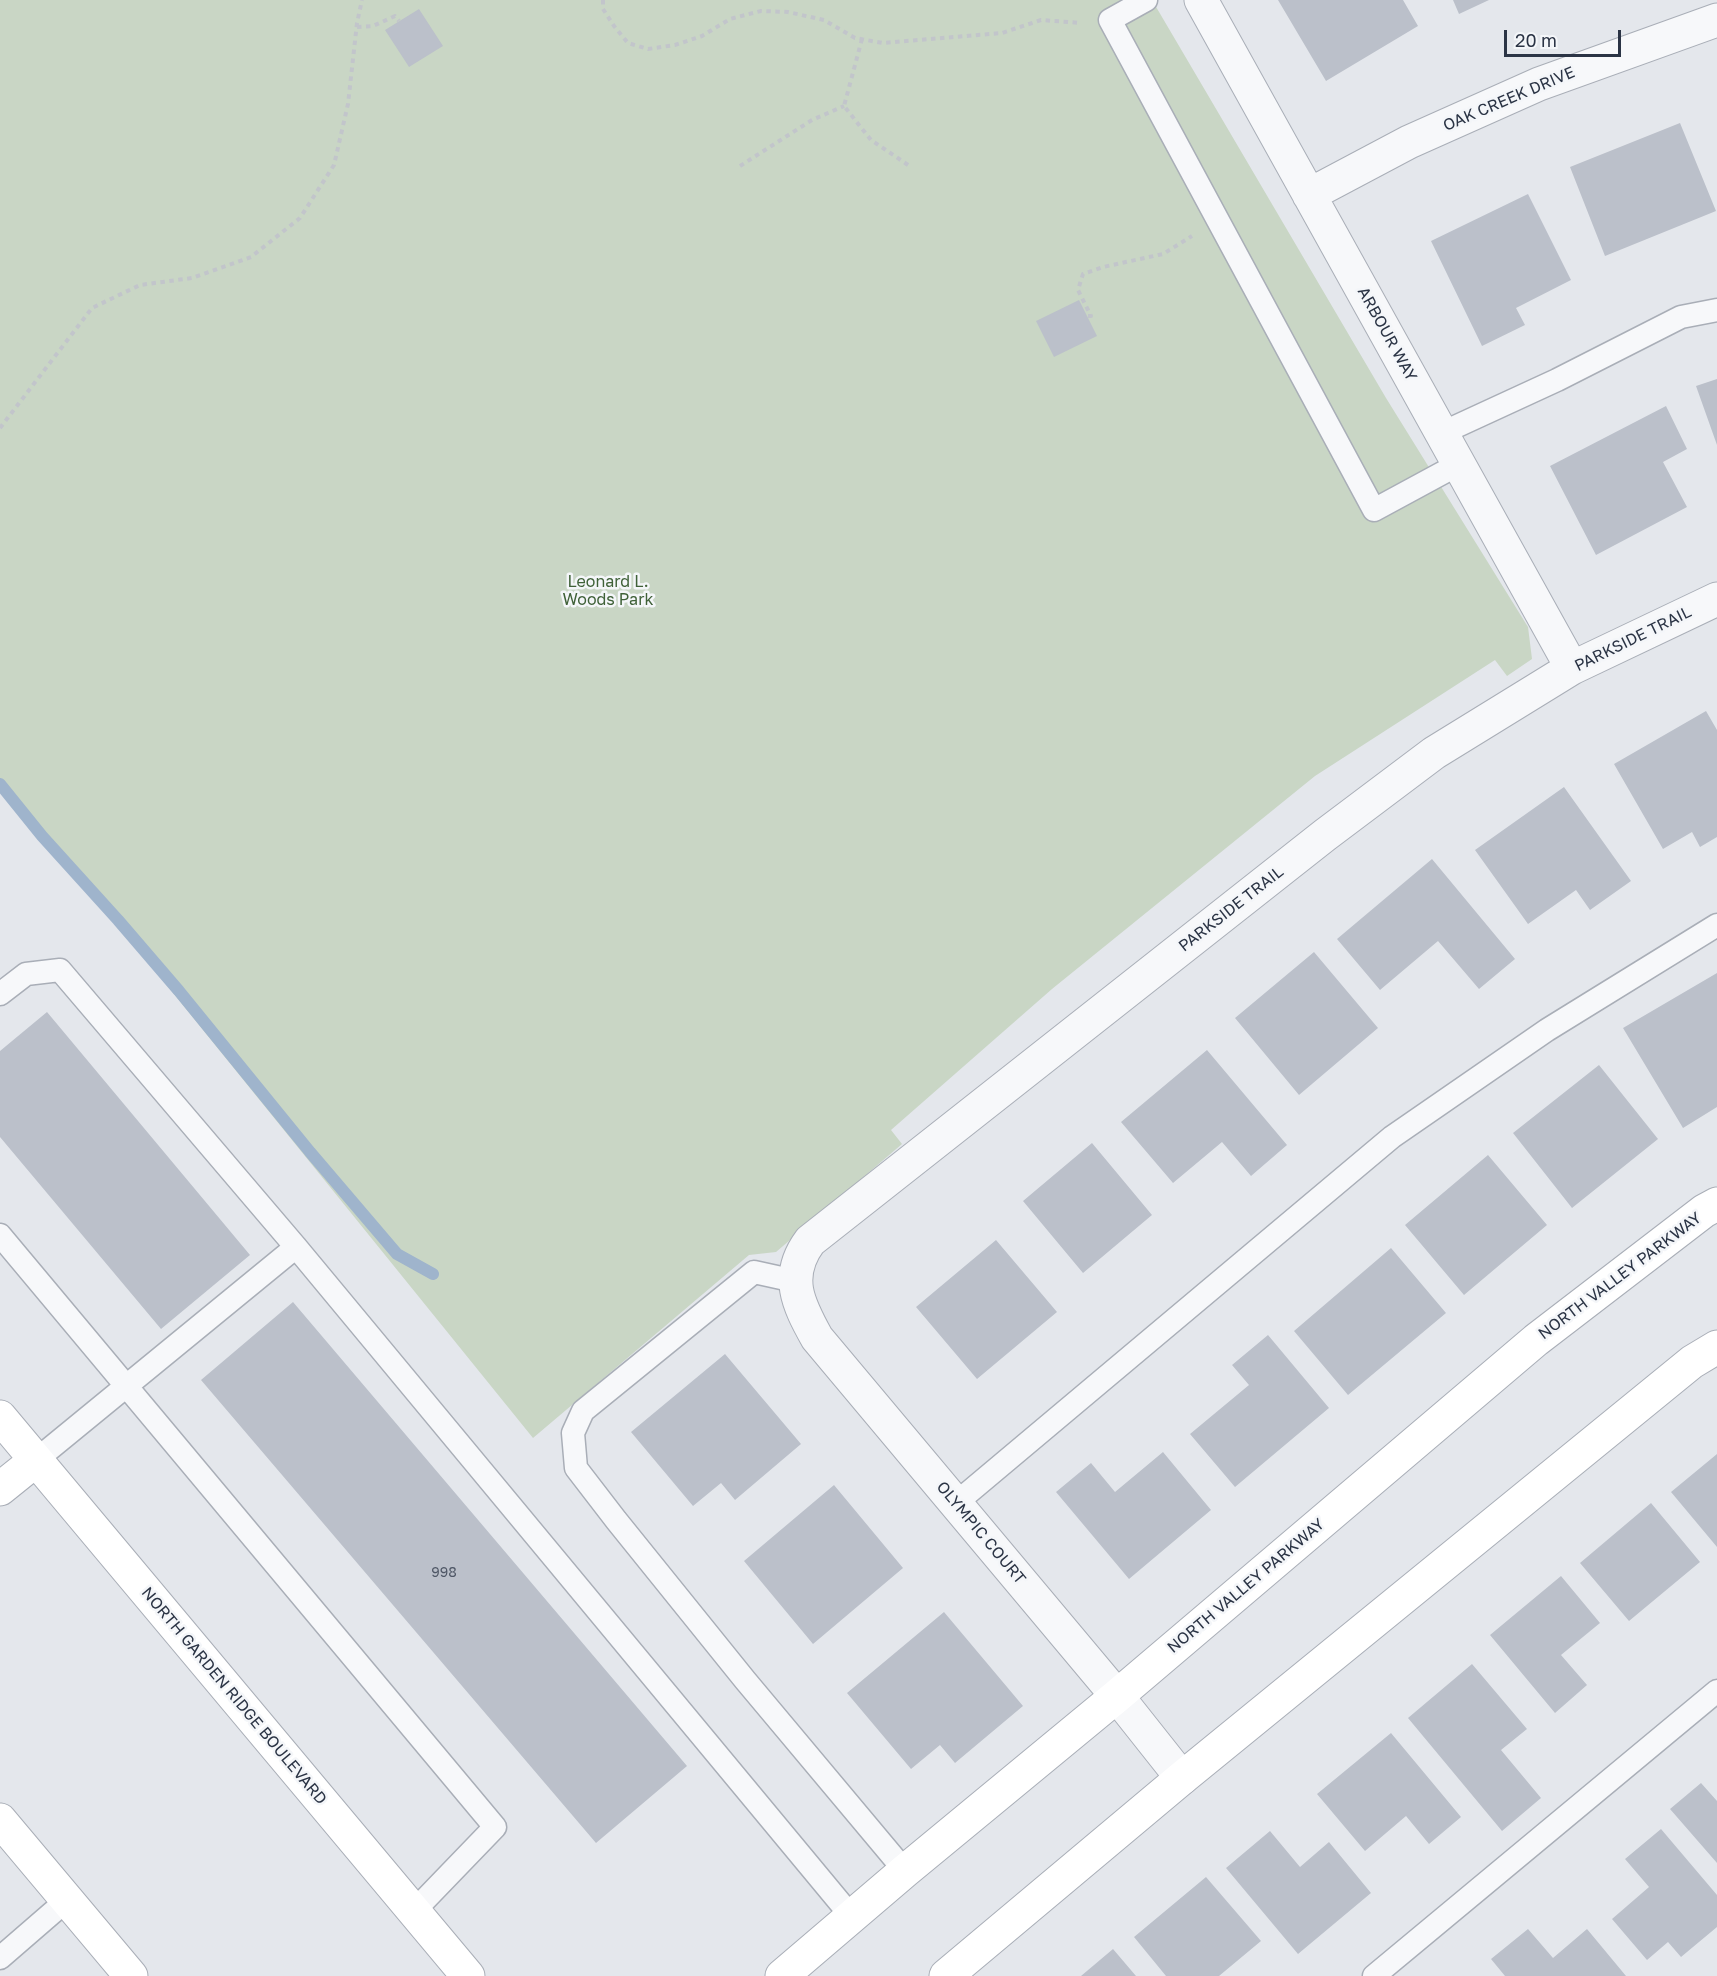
<!DOCTYPE html>
<html>
<head>
<meta charset="utf-8">
<style>
  body { margin:0 }
  #map { position:relative; width:1717px; height:1976px; overflow:hidden; background:#e4e7ec; font-family:"Golos Text",sans-serif }
  canvas { display:block }
  .scale { position:absolute; left:1504px; top:30px; width:117px; height:27px; box-sizing:border-box; border:3px solid #2b3445; border-top:0; padding-left:8px; font-size:18px; line-height:21px; white-space:nowrap; color:#2b3445; -webkit-text-stroke:4px #f4f6f9; paint-order:stroke }
</style>
</head>
<body>
<div id="map">
<canvas width="1717" height="1976"></canvas>
<div class="scale">20 m</div>
</div>
<script>
const context = document.querySelector('canvas').getContext('2d');
context.lineJoin = 'round';
function paint(path, color) { context.fillStyle = color; context.fill(path, 'evenodd'); }
function stroke(path, color, width, dash) { context.strokeStyle = color; context.lineWidth = width; context.lineCap = dash ? 'butt' : 'round'; context.setLineDash(dash || []); context.stroke(path); }
function write(font, color, halo, rows, align = 'center') {
  context.font = font + ' "Golos Text",sans-serif'; context.lineWidth = 5; context.setLineDash([]); context.textBaseline = 'middle'; context.strokeStyle = halo; context.fillStyle = color; for (const [text, x, y, turn = 0] of rows) {
    context.save(); context.translate(x, y); context.rotate((+turn || 0) * Math.PI / 180); context.textAlign = isNaN(turn) ? turn : align; if (halo) context.strokeText(text, 0, 0); context.fillText(text, 0, 0); context.restore();
  }
}
const green = new Path2D(`
  M 0,0 L 1152,0 L 1386,398 L 1528,627 L 1532,659 L 1507,676 L 1495,660 L 1315,776 L 1052,989 L 891,1130 L 902,1144 L 776,1252 L 749,1255 L 533,1438 L 0,779 Z`);
const stream = new Path2D(`
  M 0,784 L 42,836 L 118,920 L 179,991 L 310,1152 L 397,1254 L 433,1274`);
const building = new Path2D(`
  M 1278,0 L 1403,0 L 1418,26 L 1326,81 Z
  M 1453,0 L 1489,0 L 1459,14 Z
  M 419,9 L 443,46 L 409,67 L 385,30 Z
  M 1680,123 L 1716,211 L 1605,256 L 1570,167 Z
  M 1528,194 L 1571,280 L 1516,308 L 1525,325 L 1482,346 L 1431,241 Z
  M 1079,300 L 1097,336 L 1054,357 L 1036,321 Z
  M 1717,379 L 1717,445 L 1696,386 Z
  M 1666,406 L 1687,449 L 1663,462 L 1687,507 L 1596,555 L 1550,466 Z
  M 1706,711 L 1717,730 L 1717,837 L 1700,847 L 1692,832 L 1663,849 L 1614,764 Z
  M 1564,787 L 1631,881 L 1590,910 L 1576,890 L 1528,924 L 1475,850 Z
  M 1432,859 L 1515,959 L 1479,989 L 1438,941 L 1380,990 L 1337,939 Z
  M 1314,952 L 1378,1028 L 1299,1095 L 1235,1018 Z
  M 1717,973 L 1717,1107 L 1683,1128 L 1623,1028 Z
  M 47,1012 L 250,1255 L 161,1329 L 0,1137 L 0,1051 Z
  M 1207,1050 L 1287,1145 L 1251,1176 L 1222,1142 L 1173,1183 L 1121,1122 Z
  M 1599,1065 L 1658,1139 L 1572,1208 L 1513,1133 Z
  M 1092,1143 L 1152,1215 L 1083,1273 L 1023,1201 Z
  M 1488,1155 L 1547,1225 L 1464,1295 L 1405,1225 Z
  M 996,1240 L 1057,1312 L 977,1379 L 916,1307 Z
  M 1391,1248 L 1446,1313 L 1348,1395 L 1294,1331 Z
  M 293,1302 L 687,1766 L 596,1843 L 201,1380 Z
  M 1268,1335 L 1329,1408 L 1235,1487 L 1190,1434 L 1249,1385 L 1232,1365 Z
  M 725,1354 L 801,1444 L 735,1500 L 721,1483 L 693,1506 L 631,1432 Z
  M 1163,1452 L 1211,1510 L 1129,1579 L 1056,1492 L 1091,1463 L 1115,1492 Z
  M 1717,1454 L 1717,1547 L 1671,1492 Z
  M 834,1485 L 903,1568 L 813,1644 L 744,1561 Z
  M 1651,1503 L 1700,1562 L 1629,1621 L 1580,1563 Z
  M 1561,1576 L 1600,1623 L 1561,1655 L 1587,1685 L 1555,1713 L 1490,1635 Z
  M 944,1612 L 1023,1706 L 955,1763 L 940,1745 L 911,1769 L 847,1693 Z
  M 1472,1664 L 1527,1729 L 1501,1750 L 1541,1798 L 1502,1831 L 1408,1718 Z
  M 1391,1733 L 1461,1817 L 1429,1844 L 1406,1816 L 1365,1851 L 1317,1794 Z
  M 1701,1783 L 1717,1801 L 1717,1863 L 1670,1809 Z
  M 1661,1829 L 1717,1895 L 1717,1927 L 1681,1957 L 1668,1942 L 1647,1960 L 1612,1919 L 1649,1887 L 1625,1859 Z
  M 1270,1831 L 1300,1867 L 1329,1842 L 1371,1893 L 1298,1954 L 1226,1868 Z
  M 1206,1877 L 1261,1941 L 1219,1976 L 1166,1976 L 1134,1937 Z
  M 1528,1929 L 1553,1958 L 1587,1929 L 1626,1976 L 1505,1976 L 1491,1959 Z
  M 1113,1949 L 1136,1976 L 1081,1976 Z`);
const path = new Path2D(`
  M 603,0 L 603,9 L 614,26 L 628,43 L 648,49 L 675,45 L 702,36 L 730,19 L 761,11 L 788,12 L 824,20 L 855,38 L 883,43 L 1002,33 L 1041,20 L 1081,23
  M 357,27 L 373,26 L 395,16 L 399,21
  M 862,39 L 844,106 L 871,140 L 911,167
  M 740,166 L 812,120 L 844,106
  M 1088,316 L 1091,316 L 1078,290 L 1083,274 L 1103,267 L 1163,254 L 1192,236
  M 0,428 L 92,308 L 140,285 L 192,278 L 251,257 L 300,218 L 334,165 L 348,104 L 357,23 L 362,0`);
const lane = new Path2D(`
  M 1146,0 L 1110,20 L 1374,510 L 1459,464
  M 1442,433 L 1557,380 L 1681,317 L 1717,310
  M 0,994 L 26,974 L 60,970 L 296,1247 L 852,1917
  M 0,1235 L 495,1827 L 414,1911
  M 795,1281 L 754,1272 L 583,1411 L 573,1433 L 576,1468 L 616,1520 L 745,1680 L 905,1871
  M 36,1460 L 296,1247
  M 956,1503 L 1392,1137 L 1547,1030 L 1717,925
  M 0,1958 L 67,1900
  M 1374,1976 L 1717,1691`);
const street = new Path2D(`
  M 1201,0 L 1572,668
  M 1309,195 L 1409,142 L 1539,84 L 1717,20
  M 1182,1778 L 1117,1696 L 817,1338 C 798,1304 784,1276 810,1241 L 1325,835 L 1434,753 L 1572,668 L 1717,599`);
const secondary = new Path2D(`
  M 0,1417 L 468,1976
  M 0,1489 L 36,1460
  M 0,1820 L 131,1976
  M 782,1976 L 905,1871 L 1117,1696 L 1536,1340 L 1704,1211 L 1717,1204
  M 946,1976 L 1182,1778 L 1692,1362 L 1717,1347`);
const numberNames = [
  ["998",444,1573]
];
const streetNames = [
  ["OAK CREEK DRIVE",1509,99,-23],
  ["ARBOUR WAY",1387,334,61],
  ["PARKSIDE TRAIL",1633,639,-26],
  ["PARKSIDE TRAIL",1231,909,-38],
  ["NORTH VALLEY PARKWAY",1620,1276,-37],
  ["OLYMPIC COURT",981,1533,50],
  ["NORTH VALLEY PARKWAY",1246,1586,-40],
  ["NORTH GARDEN RIDGE BOULEVARD",234,1696,50]
];
const parkNames = [
  ["Leonard L.",608,582],
  ["Woods Park",608,600]
];
paint(green, '#c9d6c5');
stroke(stream, '#9fb4cc', 12);
paint(building, '#bbc0ca');
stroke(lane, '#a9aeb7', 25);
stroke(street, '#a9aeb7', 35);
stroke(secondary, '#a9aeb7', 35);
stroke(path, '#c2c5cb', 4, [4.5, 4.5]);
stroke(lane, '#f7f8fa', 22);
stroke(street, '#f7f8fa', 33);
stroke(secondary, '#fff', 33);
write('14px', '#4f5766', null, numberNames);
write('16px', '#2b3445', '#f4f6f9', streetNames);
write('16px', '#3f6138', '#f4f6f9', parkNames);
</script>
</body>
</html>
